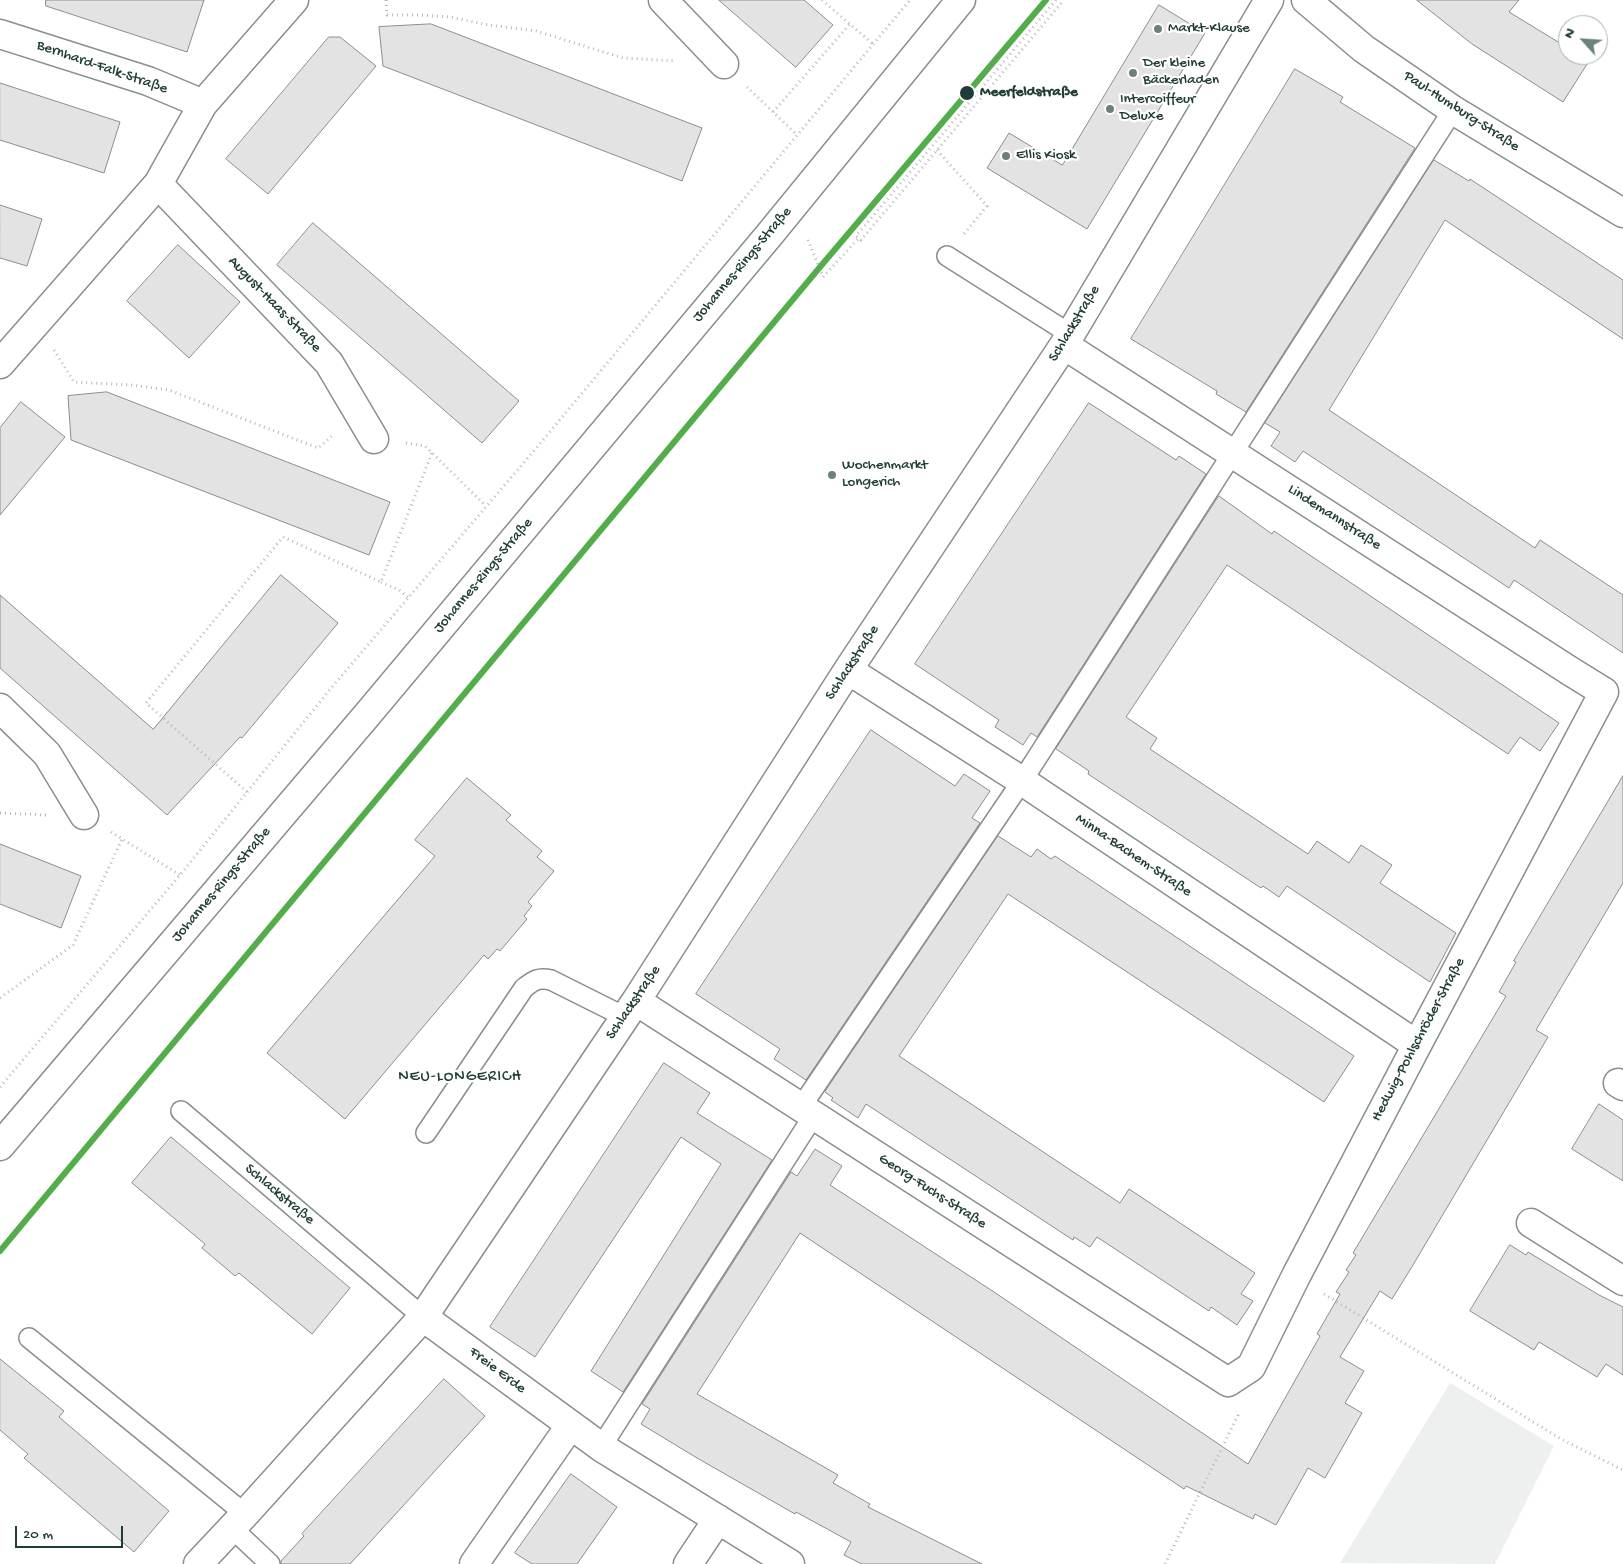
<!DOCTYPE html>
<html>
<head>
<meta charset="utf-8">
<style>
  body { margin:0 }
  #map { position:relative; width:1623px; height:1564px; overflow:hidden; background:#fff; font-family:"Gochi Hand",sans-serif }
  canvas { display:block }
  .north { position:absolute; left:1558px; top:15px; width:50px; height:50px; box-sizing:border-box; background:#fff; border:1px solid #a5b1ae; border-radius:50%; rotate:296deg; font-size:14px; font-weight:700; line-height:20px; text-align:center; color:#1f3d34 }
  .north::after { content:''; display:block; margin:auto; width:18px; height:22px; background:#6d817b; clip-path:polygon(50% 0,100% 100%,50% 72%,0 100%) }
  .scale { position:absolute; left:15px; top:1526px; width:108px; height:22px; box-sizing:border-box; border:2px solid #1f3d34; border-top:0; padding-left:6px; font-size:15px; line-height:18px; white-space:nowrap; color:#1f3d34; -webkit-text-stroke:4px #fff; paint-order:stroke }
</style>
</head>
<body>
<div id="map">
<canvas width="1623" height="1564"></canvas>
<div class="north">N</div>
<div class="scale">20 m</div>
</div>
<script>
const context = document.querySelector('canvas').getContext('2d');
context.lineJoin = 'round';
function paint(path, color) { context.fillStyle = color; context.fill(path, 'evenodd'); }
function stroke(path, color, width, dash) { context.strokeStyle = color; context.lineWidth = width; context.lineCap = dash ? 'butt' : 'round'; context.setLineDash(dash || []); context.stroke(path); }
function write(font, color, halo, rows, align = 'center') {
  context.font = font + ' "Gochi Hand",sans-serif'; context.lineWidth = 4.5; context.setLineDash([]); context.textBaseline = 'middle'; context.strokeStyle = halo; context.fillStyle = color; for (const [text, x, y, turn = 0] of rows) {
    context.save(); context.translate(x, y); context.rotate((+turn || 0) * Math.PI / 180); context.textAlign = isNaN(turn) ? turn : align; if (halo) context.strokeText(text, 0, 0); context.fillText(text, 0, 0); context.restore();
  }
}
const green = new Path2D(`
  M 1450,1383 L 1554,1446 L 1495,1564 L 1340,1563 Z`);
const building = new Path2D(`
  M 46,0 L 204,0 L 187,52 L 46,6 Z
  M 719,0 L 804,0 L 833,25 L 796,67 Z
  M 1417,0 L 1519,0 L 1509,12 L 1568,48 L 1568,55 L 1578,55 L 1589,61 L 1563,102 L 1472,44 Z
  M 1159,5 L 1205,33 L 1087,229 L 987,168 L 1009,133 L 1062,165 Z
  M 431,24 L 702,128 L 682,181 L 383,66 L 379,27 Z
  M 329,37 L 340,37 L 376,66 L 268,194 L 226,159 Z
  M 1295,69 L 1343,97 L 1340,102 L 1415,148 L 1246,412 L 1216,394 L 1217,391 L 1131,339 Z
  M 0,83 L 120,122 L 104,173 L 0,140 Z
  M 1434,160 L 1469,181 L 1470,179 L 1623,280 L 1623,339 L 1445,220 L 1329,410 L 1535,548 L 1540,540 L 1623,595 L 1623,653 L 1514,580 L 1509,588 L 1303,451 L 1295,462 L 1271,446 L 1280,432 L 1265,423 Z
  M 0,205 L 42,219 L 27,266 L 0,258 Z
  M 313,223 L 519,401 L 482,443 L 277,265 Z
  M 178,245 L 240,302 L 189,358 L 127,301 Z
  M 107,392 L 390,502 L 369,555 L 71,440 L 68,396 Z
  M 21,402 L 65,437 L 0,515 L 0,428 Z
  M 1089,403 L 1176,460 L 1179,456 L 1206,474 L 1037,737 L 1031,733 L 1023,745 L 995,727 L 999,720 L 915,664 Z
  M 1219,496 L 1272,534 L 1274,531 L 1559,723 L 1540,751 L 1520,737 L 1508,754 L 1227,565 L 1126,717 L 1157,738 L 1150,749 L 1308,854 L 1317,841 L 1349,863 L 1361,845 L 1392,865 L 1380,883 L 1456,933 L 1430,982 L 1287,886 L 1279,897 L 1263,886 L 1261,888 L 1088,774 L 1089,771 L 1056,749 Z
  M 281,575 L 338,623 L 242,738 L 240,737 L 167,815 L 0,668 L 0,595 L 153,729 Z
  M 871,730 L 955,786 L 964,774 L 990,791 L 972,818 L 980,823 L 806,1080 L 774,1059 L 780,1049 L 696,994 Z
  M 1623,776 L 1623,883 L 1536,1030 L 1548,1037 L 1413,1265 L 1392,1299 L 1380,1291 L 1340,1357 L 1364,1371 L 1345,1403 L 1362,1413 L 1325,1478 L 1308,1468 L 1276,1525 L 1255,1514 L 1253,1519 L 1186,1486 L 1184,1489 L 800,1233 L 697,1394 L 838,1475 L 833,1483 L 870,1504 L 868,1507 L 982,1564 L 862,1564 L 844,1555 L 851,1542 L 796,1512 L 795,1514 L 697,1458 L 641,1424 L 650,1409 L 642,1404 L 791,1172 L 797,1176 L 815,1149 L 842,1166 L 830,1185 L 994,1292 L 1248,1464 L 1320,1336 L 1317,1334 L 1340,1294 L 1336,1292 L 1349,1272 L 1346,1270 L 1356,1255 L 1353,1253 L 1506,996 L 1499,992 L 1516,962 L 1514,961 Z
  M 467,778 L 511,815 L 506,820 L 542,851 L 537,857 L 554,871 L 528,902 L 532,906 L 524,916 L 527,919 L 500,951 L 497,949 L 488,959 L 484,955 L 345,1119 L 267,1053 L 435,856 L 415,840 Z
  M 998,836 L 1031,857 L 1037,849 L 1051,859 L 1055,856 L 1354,1056 L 1324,1102 L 1071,935 L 1008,894 L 899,1056 L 1120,1203 L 1129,1189 L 1255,1273 L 1241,1294 L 1253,1301 L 1237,1325 L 1211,1307 L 1209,1311 L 1097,1237 L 1090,1247 L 1074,1237 L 1073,1240 L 866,1104 L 858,1118 L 831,1100 L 833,1098 L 825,1092 Z
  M 0,844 L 81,876 L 61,928 L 0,904 Z
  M 664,1063 L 710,1093 L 697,1113 L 772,1160 L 623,1392 L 591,1371 L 721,1164 L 681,1137 L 535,1357 L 490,1327 Z
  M 1599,1104 L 1623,1120 L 1623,1181 L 1572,1149 Z
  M 171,1137 L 350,1288 L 312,1334 L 239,1273 L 235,1276 L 202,1248 L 205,1244 L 132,1183 Z
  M 1510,1245 L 1526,1255 L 1528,1252 L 1599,1295 L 1623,1307 L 1623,1375 L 1606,1364 L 1597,1377 L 1539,1342 L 1534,1350 L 1470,1311 Z
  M 0,1359 L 64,1411 L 59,1417 L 169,1511 L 134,1552 L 24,1458 L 28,1454 L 0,1430 Z
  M 444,1379 L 485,1416 L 350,1564 L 281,1564 L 281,1561 L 304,1536 L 302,1534 Z
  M 571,1474 L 617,1507 L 577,1564 L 532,1564 L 515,1553 Z`);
const path = new Path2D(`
  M 386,0 L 387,15 L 418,15 L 450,17 L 489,25 L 536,31 L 623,58 L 675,61
  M 822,0 L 873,44
  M 1056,0 L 856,236 L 861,240 L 1064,0
  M 747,87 L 797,135
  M 773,112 L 850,24
  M 937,150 L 987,206 L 964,234
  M 808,240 L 823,277 L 858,239
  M 54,350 L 74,382 L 131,385 L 169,390 L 318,448 L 332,436 L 335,436
  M 406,443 L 425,446 L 486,506
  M 381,582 L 399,590 L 408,597
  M 247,792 L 146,703 L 283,537 L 381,582 L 432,453
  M 0,813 L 47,815
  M 111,832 L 180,875
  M 0,998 L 73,945 L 122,839
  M 0,1087 L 180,875 L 332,687 L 538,446 L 910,0
  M 1324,1294 L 1561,1439 L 1623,1470
  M 1165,1564 L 1238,1415 L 1237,1411`);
const service = new Path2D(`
  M 947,256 L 1070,334
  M 801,1107 L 1022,781 L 1453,110
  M 181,1111 L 423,1317
  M 426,1133 L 524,988 C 534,980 539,977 551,980 L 625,1017
  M 29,1338 L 245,1514
  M 601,1447 L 814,1115
  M 232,1528 L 270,1564`);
const minor = new Path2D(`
  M 663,0 L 724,64
  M 1306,0 L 1364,49 L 1453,110 L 1623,213
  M 0,34 L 148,81 L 203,104
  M 158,184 L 329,363 L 374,439
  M 0,364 L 158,184 L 203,104 L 294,0
  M 848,670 L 1022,781 L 1417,1045
  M 0,708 L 47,754 L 84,815
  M 636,1001 L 1228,1382 L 1251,1367 L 1296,1276 L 1417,1045 L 1604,692 L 1570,671 L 1064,345
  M 1618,1083 L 1623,1086
  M 1531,1223 L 1623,1281
  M 423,1317 L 601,1447 L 790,1564
  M 198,1564 L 245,1514 L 423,1317 L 636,1001 L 848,670 L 1064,345 L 1269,0
  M 474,1564 L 570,1426
  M 688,1564 L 718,1519`);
const tertiary = new Path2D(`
  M 0,1146 L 367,715 L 770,234 L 961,0`);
const tram1 = new Path2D(`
  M 0,1251 L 820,267 L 1046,0`);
const markers = [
  [1158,29,5,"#6d817b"],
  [1133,73,5,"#6d817b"],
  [967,93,8,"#1f3d34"],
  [1110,109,5,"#6d817b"],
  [1006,156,5,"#6d817b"],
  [832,475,5,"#6d817b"]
];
const poiNames = [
  ["Markt-Klause",1168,29],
  ["Der kleine",1143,64],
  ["Bäckerladen",1143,81],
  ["Intercoiffeur",1120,100],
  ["Deluxe",1120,117],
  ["Ellis Kiosk",1016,156],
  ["Wochenmarkt",842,466],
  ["Longerich",842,483]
];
const streetNames = [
  ["Bernhard-Falk-Straße",102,68,19],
  ["Paul-Humburg-Straße",1461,112,33],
  ["Johannes-Rings-Straße",743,265,-50],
  ["August-Haas-Straße",274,305,46],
  ["Schlackstraße",1075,324,-59],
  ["Lindemannstraße",1334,518,33],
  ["Johannes-Rings-Straße",484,576,-50],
  ["Schlackstraße",853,663,-57],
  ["Minna-Bachem-Straße",1133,856,34],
  ["Johannes-Rings-Straße",222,885,-50],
  ["Schlackstraße",634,1003,-56],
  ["Hedwig-Pohlschröder-Straße",1419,1040,-62],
  ["Georg-Fuchs-Straße",932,1192,33],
  ["Schlackstraße",279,1195,40],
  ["Freie Erde",497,1371,37]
];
const stopNames = [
  ["Meerfeldstraße",980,93]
];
const neighbourhoodNames = [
  ["NEU-LONGERICH",460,1078]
];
paint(green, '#edf0ef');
paint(building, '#e2e3e2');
stroke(building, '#898f8d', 1);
stroke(service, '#898f8d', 22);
stroke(minor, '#898f8d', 31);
stroke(tertiary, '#898f8d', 31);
stroke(path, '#b6b9b8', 3, [1, 4]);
stroke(service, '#fff', 19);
stroke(minor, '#fff', 28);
stroke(tertiary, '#fff', 28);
stroke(tram1, '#54ad4b', 6);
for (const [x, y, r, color] of markers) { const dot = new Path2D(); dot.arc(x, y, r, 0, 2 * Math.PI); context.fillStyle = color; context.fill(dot); stroke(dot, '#fff', 2); }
write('15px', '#1f3d34', '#fff', poiNames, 'left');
write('15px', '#1f3d34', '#fff', streetNames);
write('bold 15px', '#1f3d34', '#fff', stopNames, 'left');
context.letterSpacing = '1px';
write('16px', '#1f3d34', '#fff', neighbourhoodNames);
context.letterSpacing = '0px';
</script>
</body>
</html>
